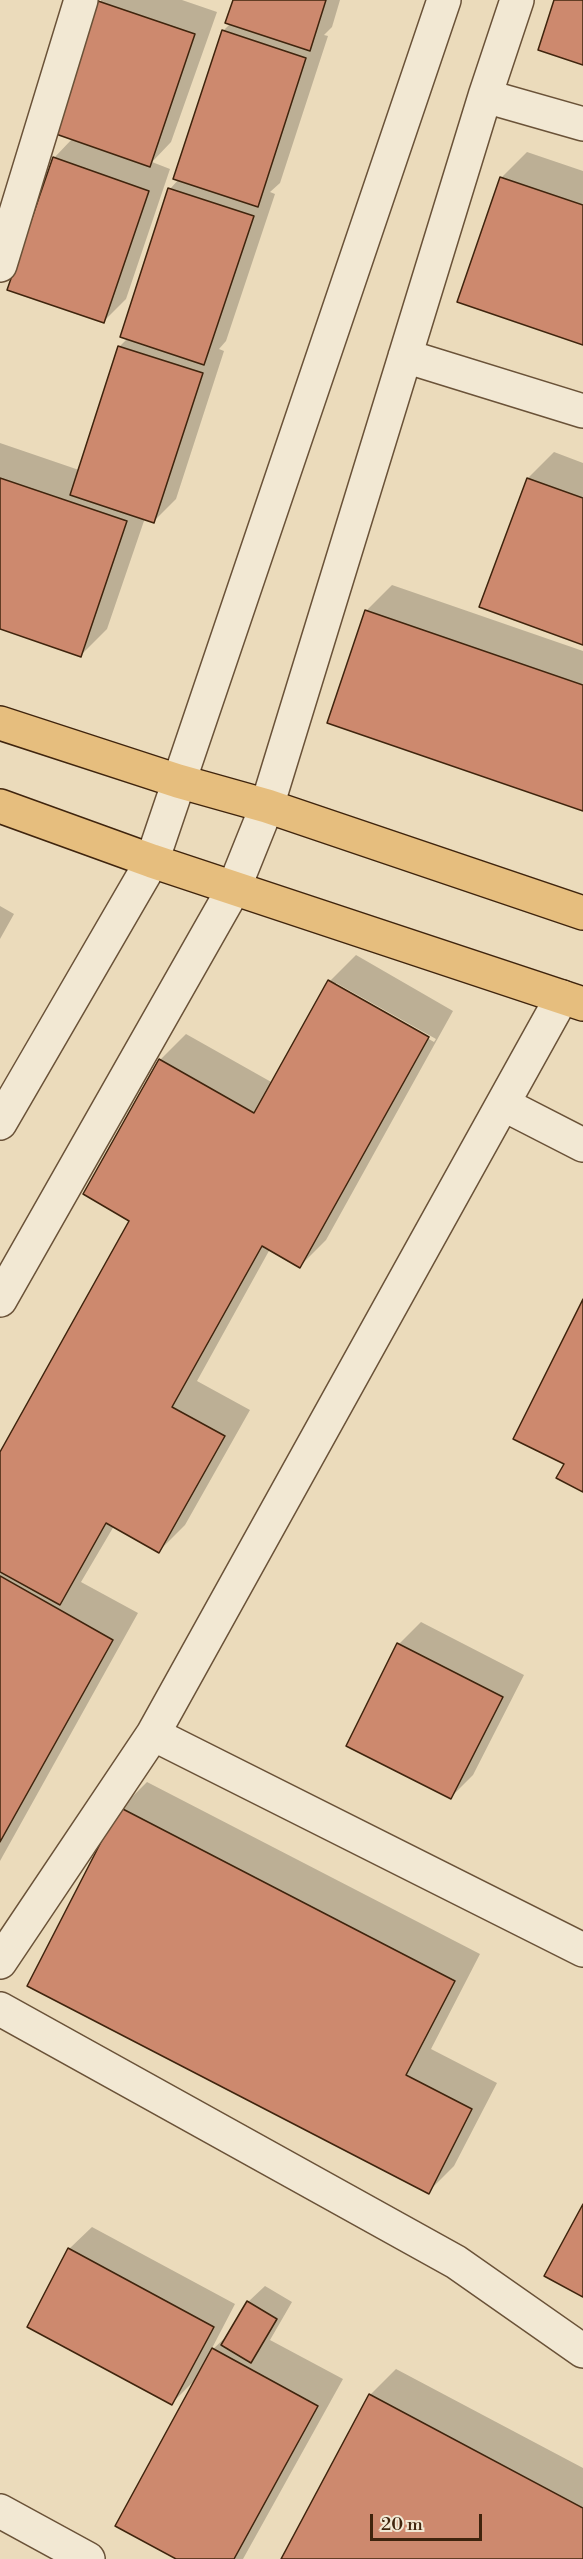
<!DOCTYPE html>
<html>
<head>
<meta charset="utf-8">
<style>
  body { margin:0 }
  #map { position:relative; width:583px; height:2559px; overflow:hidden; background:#ebdbbb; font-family:"Libre Bodoni",serif }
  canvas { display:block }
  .scale { position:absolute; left:370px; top:2514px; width:112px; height:27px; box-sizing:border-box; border:3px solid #3f240d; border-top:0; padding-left:8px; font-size:18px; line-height:21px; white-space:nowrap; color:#3f240d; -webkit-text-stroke:4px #f2e8d3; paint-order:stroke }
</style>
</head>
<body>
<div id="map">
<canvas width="583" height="2559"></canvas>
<div class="scale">20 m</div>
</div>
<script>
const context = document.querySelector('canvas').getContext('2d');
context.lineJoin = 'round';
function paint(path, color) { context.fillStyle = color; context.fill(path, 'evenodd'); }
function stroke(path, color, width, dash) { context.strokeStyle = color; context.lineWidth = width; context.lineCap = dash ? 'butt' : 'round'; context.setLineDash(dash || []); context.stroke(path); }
const shadow = new Path2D(`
  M 101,0 L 182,0 L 217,12 L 171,142 L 152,162 L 170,169 L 126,299 L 103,322 L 54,158 L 73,138 Z
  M 234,0 L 340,0 L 332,27 L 324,35 L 328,36 L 280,183 L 270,192 L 275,194 L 226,341 L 219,349 L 224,351 L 176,499 L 154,521 L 145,518 L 107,629 L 81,655 L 0,628 L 0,443 L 79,470 L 119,347 L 128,338 L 170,189 L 179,179 L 223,31 L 231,23 Z
  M 527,152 L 583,171 L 583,343 L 501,178 Z
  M 554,452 L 583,463 L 583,644 L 528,478 Z
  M 392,585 L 583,651 L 583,809 L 366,611 Z
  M 0,906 L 14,914 L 0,939 Z
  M 356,955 L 453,1011 L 326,1240 L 300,1266 L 270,1249 L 197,1381 L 250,1410 L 185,1525 L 159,1551 L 114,1526 L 81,1582 L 138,1613 L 0,1861 L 0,1455 L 131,1220 L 160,1060 L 186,1034 L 273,1083 L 330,981 ZM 336,983 L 436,1039 L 434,1042 L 336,986 Z
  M 421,1622 L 524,1675 L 473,1775 L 451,1797 L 399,1644 Z
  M 147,1782 L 480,1954 L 431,2049 L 497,2083 L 454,2166 L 428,2192 L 121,1808 Z
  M 92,2227 L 235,2304 L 210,2352 L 231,2332 L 248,2302 L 265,2286 L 292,2302 L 270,2340 L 343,2379 L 243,2559 L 179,2559 L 196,2379 L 171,2404 L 69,2249 Z
  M 396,2369 L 583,2468 L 583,2559 L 283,2559 L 370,2395 Z`);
const building = new Path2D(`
  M 233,0 L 326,0 L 310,51 L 225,23 Z
  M 554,0 L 583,0 L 583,65 L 538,50 Z
  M 98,1 L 195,34 L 150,167 L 53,133 Z
  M 222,30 L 306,58 L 258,207 L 173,179 Z
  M 53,157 L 149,191 L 104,323 L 7,290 Z
  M 500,177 L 583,205 L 583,345 L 457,302 Z
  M 168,188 L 254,216 L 204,365 L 120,337 Z
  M 118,346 L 203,373 L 154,523 L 70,495 Z
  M 0,478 L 127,521 L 81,657 L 0,629 Z
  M 527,478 L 583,498 L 583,645 L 479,607 Z
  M 365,610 L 583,685 L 583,811 L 327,723 Z
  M 328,980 L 429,1037 L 300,1268 L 262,1246 L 172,1407 L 225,1436 L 159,1553 L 106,1523 L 60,1605 L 0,1572 L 0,1452 L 129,1221 L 83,1194 L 159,1059 L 254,1113 Z
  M 583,1299 L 583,1492 L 556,1478 L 564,1464 L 513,1439 Z
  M 0,1576 L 113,1640 L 0,1842 Z
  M 397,1643 L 503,1697 L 451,1799 L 346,1746 Z
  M 119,1807 L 455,1981 L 406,2075 L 472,2109 L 429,2194 L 27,1986 Z
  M 583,2204 L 583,2297 L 544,2276 Z
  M 68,2248 L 214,2327 L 172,2405 L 27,2327 Z
  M 247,2301 L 277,2319 L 251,2363 L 221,2345 Z
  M 212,2348 L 318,2406 L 234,2559 L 176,2559 L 115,2526 Z
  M 369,2394 L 583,2508 L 583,2559 L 281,2559 Z`);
const minor = new Path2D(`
  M 485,96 L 583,124
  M 0,265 L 81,0
  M 405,356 L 583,411
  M 503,1104 L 583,1145
  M 0,1123 L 152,861 L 444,0
  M 0,1300 L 234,888 L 267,806 L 485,96 L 517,0
  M 153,1734 L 583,1950
  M 0,1962 L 153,1734 L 562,997
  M 0,2009 L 456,2262 L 583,2351
  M 0,2511 L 88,2559`);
const major = new Path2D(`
  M 0,723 L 178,781 L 267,806 L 583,913
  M 0,806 L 152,861 L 583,1004`);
paint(shadow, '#0003');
paint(building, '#cd896e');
stroke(building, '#3f240d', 1.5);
stroke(minor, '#6a5238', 36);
stroke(major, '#3f240d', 36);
stroke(minor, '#f2e8d3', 33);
stroke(major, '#e6be7e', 33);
</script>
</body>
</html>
